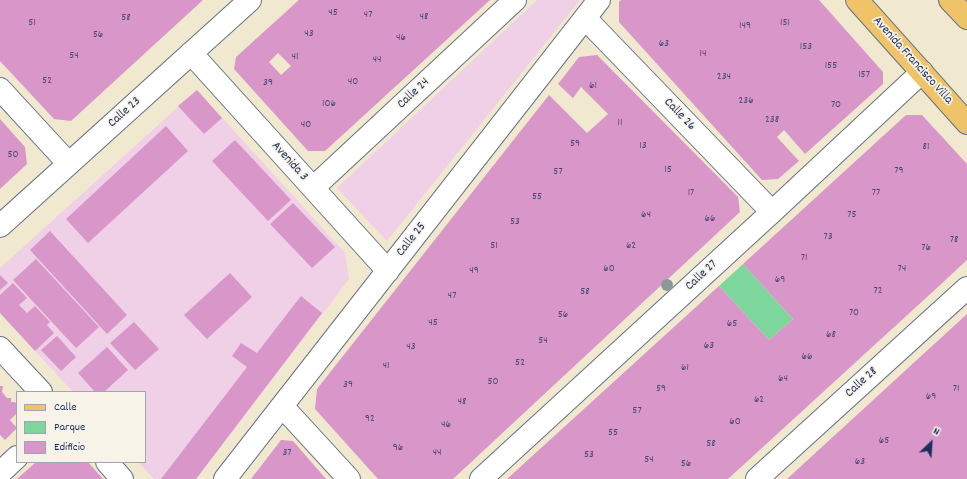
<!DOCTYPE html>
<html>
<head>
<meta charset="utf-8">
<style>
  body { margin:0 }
  #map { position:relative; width:967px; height:479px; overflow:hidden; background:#f1e8d0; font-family:Dekko,sans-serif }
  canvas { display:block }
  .legend { position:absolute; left:16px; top:391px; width:130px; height:72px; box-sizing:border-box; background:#f7f3e8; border:1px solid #9fa5b1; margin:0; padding:5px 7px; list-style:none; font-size:12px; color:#1b2f5e }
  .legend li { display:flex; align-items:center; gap:8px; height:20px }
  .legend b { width:20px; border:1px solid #9fa5b1 }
  .north { position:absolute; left:911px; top:423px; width:40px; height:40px; -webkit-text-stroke:3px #f7f3e8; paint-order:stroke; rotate:25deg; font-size:11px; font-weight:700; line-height:16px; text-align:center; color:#1b2f5e }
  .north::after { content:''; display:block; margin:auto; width:14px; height:18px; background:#1b2f5e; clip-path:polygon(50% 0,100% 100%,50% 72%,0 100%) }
</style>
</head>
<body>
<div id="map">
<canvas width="967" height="479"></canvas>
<ul class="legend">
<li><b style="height:5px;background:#efc469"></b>Calle</li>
<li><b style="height:11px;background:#7dd69b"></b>Parque</li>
<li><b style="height:11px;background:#d996c8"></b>Edificio</li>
</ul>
<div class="north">N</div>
</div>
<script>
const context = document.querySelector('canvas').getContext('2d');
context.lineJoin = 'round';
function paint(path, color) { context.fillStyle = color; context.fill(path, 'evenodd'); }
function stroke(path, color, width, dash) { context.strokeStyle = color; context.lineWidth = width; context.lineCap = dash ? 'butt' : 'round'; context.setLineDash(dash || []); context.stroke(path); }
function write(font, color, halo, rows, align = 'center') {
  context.font = font + ' Dekko,sans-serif'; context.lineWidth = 3.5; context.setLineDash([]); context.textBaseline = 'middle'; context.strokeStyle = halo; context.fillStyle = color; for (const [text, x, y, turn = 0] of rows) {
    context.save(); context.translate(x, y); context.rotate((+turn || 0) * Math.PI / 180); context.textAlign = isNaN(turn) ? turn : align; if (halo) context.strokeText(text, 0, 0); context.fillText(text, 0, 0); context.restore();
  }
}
const built = new Path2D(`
  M 537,0 L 580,0 L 387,241 L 337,188 Z
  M 197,90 L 345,253 L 349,279 L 196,479 L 154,479 L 138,462 L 145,462 L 145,392 L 73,392 L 0,313 L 0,268 Z`);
const green = new Path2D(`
  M 743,264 L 793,319 L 769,340 L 719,286 Z`);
const building = new Path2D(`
  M 0,0 L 203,0 L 71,121 L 54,119 L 0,61 Z
  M 299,0 L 490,0 L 325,151 L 308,151 L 234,69 L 236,57 ZM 278,53 L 291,66 L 281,75 L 269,62 Z
  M 621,0 L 819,0 L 883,72 L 883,84 L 805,154 L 784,130 L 777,137 L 799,161 L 778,179 L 762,180 L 619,22 L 619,2 Z
  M 597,55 L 738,197 L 740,212 L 453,479 L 378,479 L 315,409 L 317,389 L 549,95 L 587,133 L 608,114 L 581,87 L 573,98 L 558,84 L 579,57 Z
  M 197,90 L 222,118 L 204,134 L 178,106 Z
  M 906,115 L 922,115 L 967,164 L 967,260 L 939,286 L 728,479 L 507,479 L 719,286 L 769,340 L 793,319 L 743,264 Z
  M 0,119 L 25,147 L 27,164 L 0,189 Z
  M 166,126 L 188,151 L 88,243 L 66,219 Z
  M 235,140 L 291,200 L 268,221 L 212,161 Z
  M 293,203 L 335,247 L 312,268 L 270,224 Z
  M 50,231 L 127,315 L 107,334 L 30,250 Z
  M 36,259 L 99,327 L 76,348 L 13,280 Z
  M 230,273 L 252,297 L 207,339 L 184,315 Z
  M 0,275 L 8,283 L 0,290 Z
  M 13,283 L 27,298 L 19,305 L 27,313 L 35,306 L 50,322 L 47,325 L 54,333 L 35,351 L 0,313 L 0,295 Z
  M 301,296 L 322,313 L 196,479 L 161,479 L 247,367 L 232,356 L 241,343 L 257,353 Z
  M 967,314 L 967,479 L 787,479 Z
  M 134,322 L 159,349 L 135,370 L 110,343 Z
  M 57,336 L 76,357 L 61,371 L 41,350 Z
  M 107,347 L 128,370 L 104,392 L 95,392 L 78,373 Z
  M 0,386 L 3,386 L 2,392 L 7,398 L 11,398 L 11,402 L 15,402 L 17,405 L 17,413 L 10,420 L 17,428 L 5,440 L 0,435 Z
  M 281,440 L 293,441 L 326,479 L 251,479 Z
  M 36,462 L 88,462 L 103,479 L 17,479 Z`);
const minor = new Path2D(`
  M 585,18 L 772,212
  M 191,53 L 388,271
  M 0,89 L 69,164
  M 313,188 L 515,0
  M 0,226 L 250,0
  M 0,348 L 41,392
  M 282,406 L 349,479
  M 107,462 L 122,479
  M 0,473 L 17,457
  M 225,479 L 599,0
  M 481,479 L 772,212 L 922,72
  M 757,479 L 967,288`);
const major = new Path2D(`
  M 857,0 L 967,123
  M 950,0 L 967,18`);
const trees = [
  [667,285]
];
const numberNames = [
  ["45",333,13],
  ["47",368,15],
  ["48",424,17],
  ["58",126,18],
  ["51",32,23],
  ["151",785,23],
  ["149",745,26],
  ["43",309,34],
  ["56",98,35],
  ["46",401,38],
  ["63",664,44],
  ["153",806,47],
  ["14",703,54],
  ["54",74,56],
  ["41",295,57],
  ["44",377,60],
  ["155",831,66],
  ["157",864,75],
  ["234",724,77],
  ["52",47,81],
  ["40",353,82],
  ["39",268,83],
  ["61",593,86],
  ["236",746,101],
  ["106",329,104],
  ["70",836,105],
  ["238",772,120],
  ["11",620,123],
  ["40",306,125],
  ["59",575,144],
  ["13",643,146],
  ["81",926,147],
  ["50",13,155],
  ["15",668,170],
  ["79",899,171],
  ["57",558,172],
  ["17",691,193],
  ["77",876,193],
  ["55",537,197],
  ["64",646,215],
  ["75",852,215],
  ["66",710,219],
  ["53",515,222],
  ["73",828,237],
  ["78",954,240],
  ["51",494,246],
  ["62",631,246],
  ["76",926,248],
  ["71",804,258],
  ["60",609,269],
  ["74",902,269],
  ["49",474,271],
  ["69",780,280],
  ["72",878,291],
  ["58",585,292],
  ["47",452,296],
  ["70",854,313],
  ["56",563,315],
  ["45",433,323],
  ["65",732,324],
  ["68",831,335],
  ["54",543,341],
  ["63",709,346],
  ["43",411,347],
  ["66",807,357],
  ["52",520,363],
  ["41",386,366],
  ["61",685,368],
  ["64",783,379],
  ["50",493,382],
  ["39",348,385],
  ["59",661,389],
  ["71",956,389],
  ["69",931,397],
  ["62",759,400],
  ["48",462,402],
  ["57",637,411],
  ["92",370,419],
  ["60",735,422],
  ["46",446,425],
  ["55",613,433],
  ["65",884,441],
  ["58",711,444],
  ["96",398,448],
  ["37",287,453],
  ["44",437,453],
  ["53",589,455],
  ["54",649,460],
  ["63",860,462],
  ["56",686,464]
];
const streetNames = [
  ["Avenida Francisco Villa",912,61,48],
  ["Calle 24",414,94,-43],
  ["Calle 23",125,113,-42],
  ["Calle 26",679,115,46],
  ["Avenida 3",289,162,48],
  ["Calle 25",412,240,-52],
  ["Calle 27",702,276,-43],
  ["Calle 28",862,383,-42]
];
paint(built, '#efd0e7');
paint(green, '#7dd69b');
paint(building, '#d996c8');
stroke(minor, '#667086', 24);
stroke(major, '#667086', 24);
stroke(minor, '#fff', 22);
stroke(major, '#efc469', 22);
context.fillStyle = '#89999a';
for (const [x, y] of trees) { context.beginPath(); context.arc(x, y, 6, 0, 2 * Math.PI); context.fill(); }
write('11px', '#4a4978', null, numberNames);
write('13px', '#1b2f5e', '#f7f3e8', streetNames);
</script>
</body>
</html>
